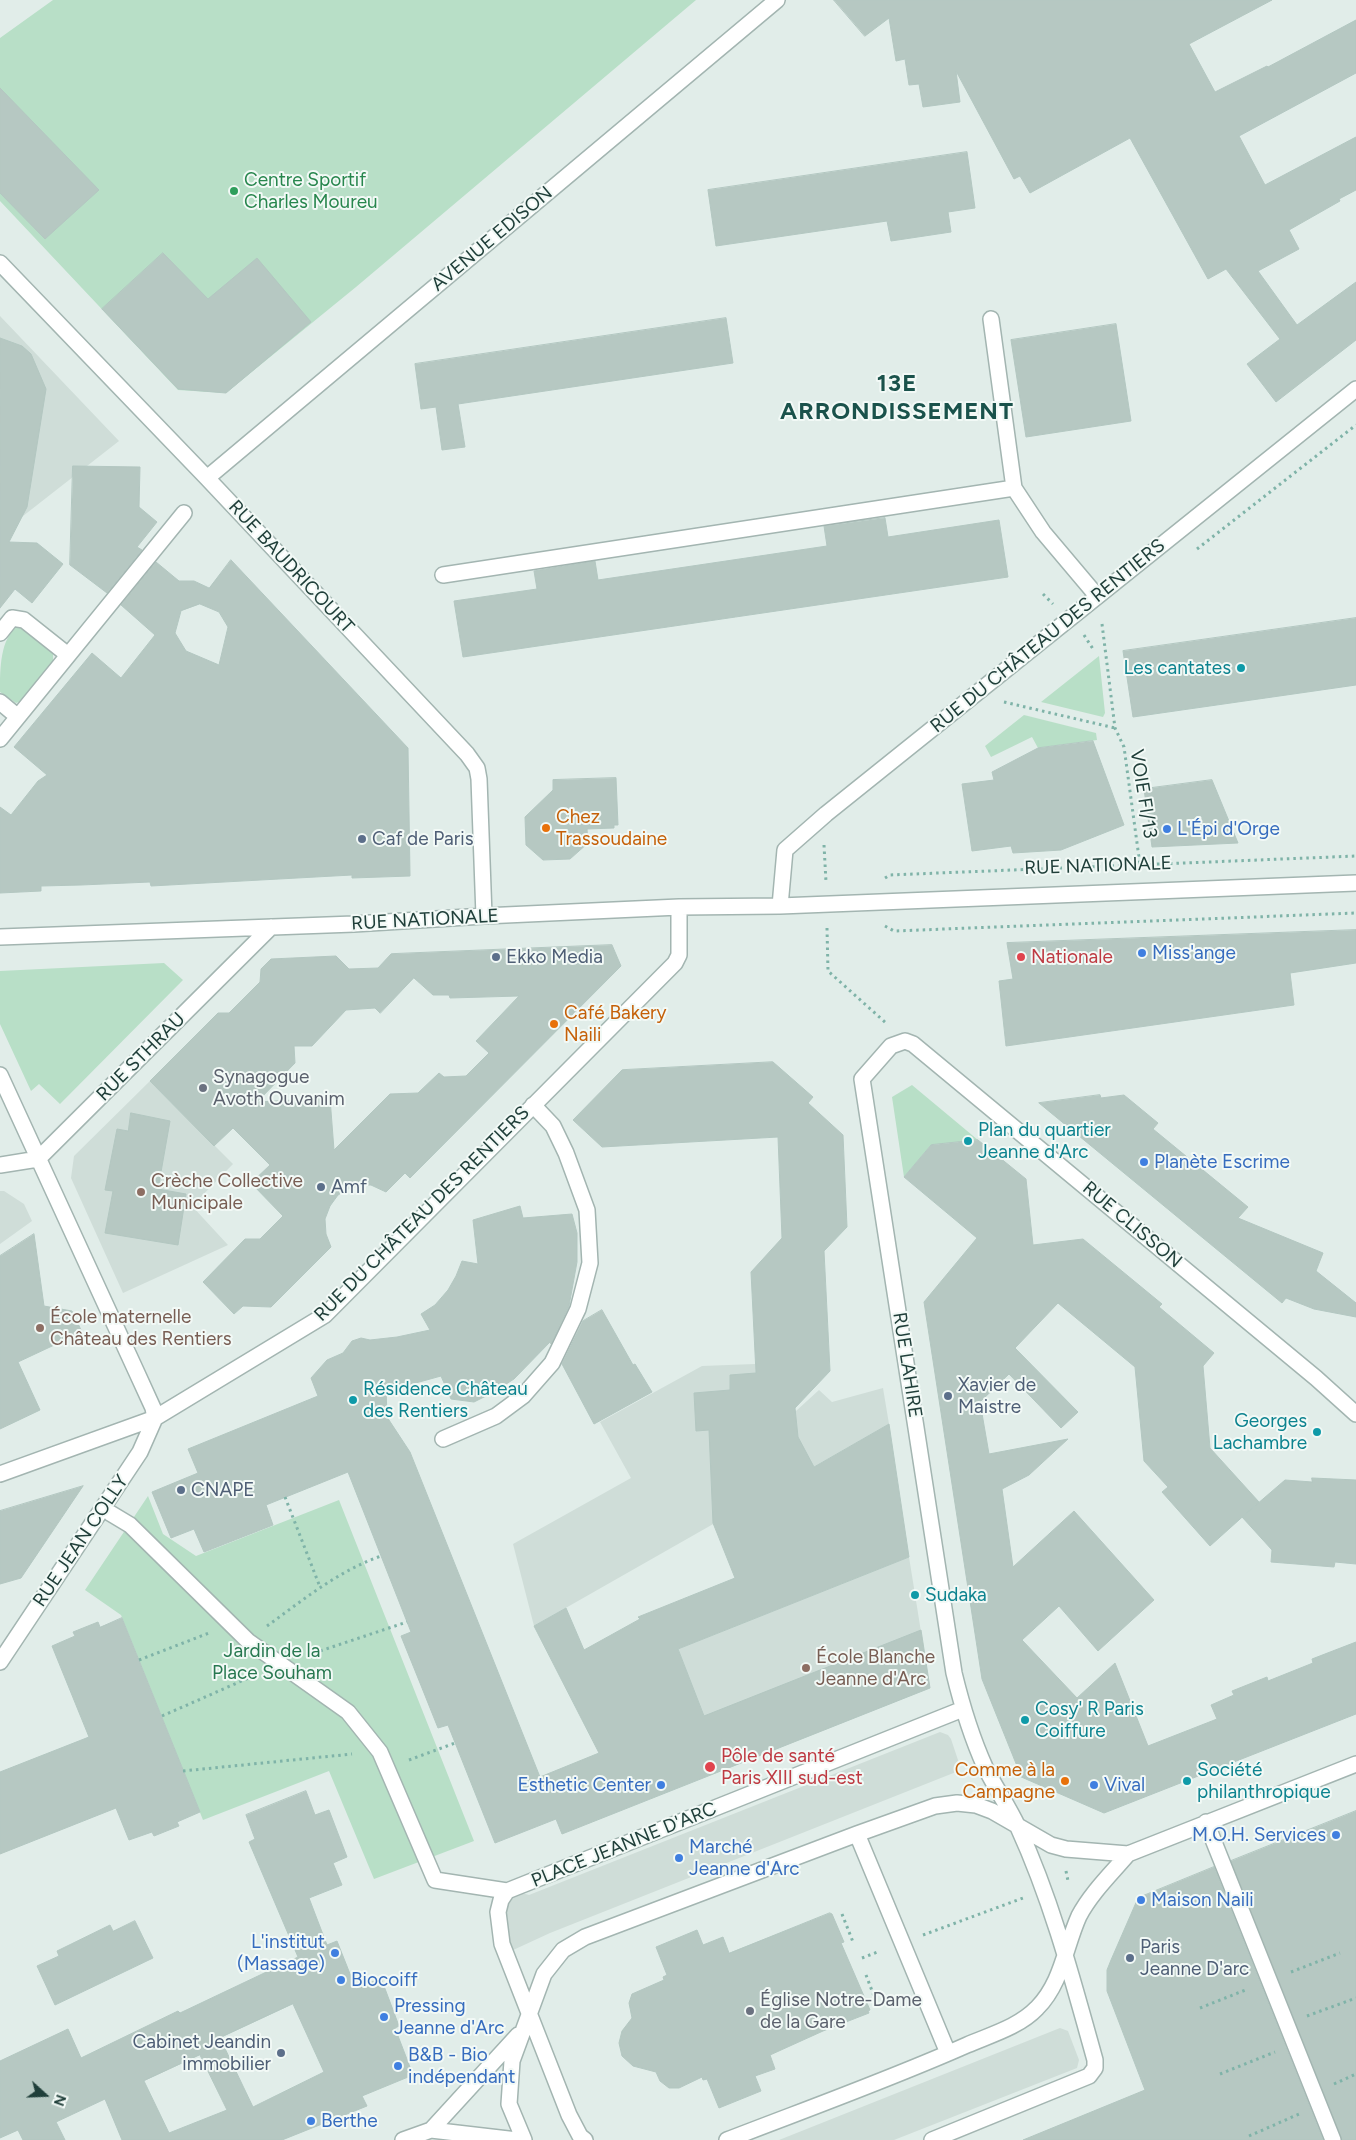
<!DOCTYPE html>
<html>
<head>
<meta charset="utf-8">
<style>
  body { margin:0 }
  #map { position:relative; width:1356px; height:2140px; overflow:hidden; background:#e1ede9; font-family:Figtree,sans-serif }
  canvas { display:block }
  .north { position:absolute; left:20px; top:2070px; width:50px; height:50px; -webkit-text-stroke:4px #f2f9f6; paint-order:stroke; rotate:110deg; font-size:14px; font-weight:700; line-height:20px; text-align:center; color:#203f3a }
  .north::after { content:''; display:block; margin:auto; width:18px; height:22px; background:#203f3a; clip-path:polygon(50% 0,100% 100%,50% 72%,0 100%) }
</style>
</head>
<body>
<div id="map">
<canvas width="1356" height="2140"></canvas>
<div class="north">N</div>
</div>
<script>
const context = document.querySelector('canvas').getContext('2d');
context.lineJoin = 'round';
function paint(path, color) { context.fillStyle = color; context.fill(path, 'evenodd'); }
function stroke(path, color, width, dash) { context.strokeStyle = color; context.lineWidth = width; context.lineCap = dash ? 'butt' : 'round'; context.setLineDash(dash || []); context.stroke(path); }
function write(font, color, halo, rows, align = 'center') {
  context.font = font + ' Figtree,sans-serif'; context.lineWidth = 4; context.setLineDash([]); context.textBaseline = 'middle'; context.strokeStyle = halo; context.fillStyle = color; for (const [text, x, y, turn = 0] of rows) {
    context.save(); context.translate(x, y); context.rotate((+turn || 0) * Math.PI / 180); context.textAlign = isNaN(turn) ? turn : align; if (halo) context.strokeText(text, 0, 0); context.fillText(text, 0, 0); context.restore();
  }
}
const built = new Path2D(`
  M 0,316 L 119,441 L 0,534 Z
  M 150,1081 L 233,1164 L 192,1206 L 228,1245 L 123,1293 L 71,1178 L 74,1156 Z
  M 0,1191 L 4,1191 L 24,1204 L 32,1221 L 0,1244 Z
  M 755,1364 L 756,1374 L 796,1411 L 819,1390 L 832,1402 L 883,1388 L 889,1424 L 534,1626 L 513,1544 L 631,1478 L 600,1422 L 702,1366 Z
  M 909,1557 L 930,1688 L 724,1770 L 678,1649 Z
  M 940,1732 L 948,1735 L 951,1739 L 959,1763 L 959,1768 L 956,1772 L 550,1933 L 511,1951 L 504,1922 L 506,1907 L 514,1897 L 522,1893 L 529,1895 Z
  M 1060,2028 L 1068,2031 L 1079,2060 L 1077,2068 L 894,2140 L 779,2140 Z`);
const green = new Path2D(`
  M 53,0 L 696,0 L 356,287 L 226,393 L 178,390 L 0,201 L 0,38 Z
  M 18,626 L 24,628 L 53,652 L 53,662 L 22,701 L 16,703 L 0,692 C 0,669 0,638 18,626 Z
  M 1099,656 L 1105,713 L 1103,717 L 1041,702 Z
  M 1024,715 L 1096,733 L 1097,740 L 1038,748 L 1032,737 L 991,757 L 985,746 Z
  M 164,963 L 183,980 L 60,1104 L 39,1084 L 31,1091 L 0,1024 L 0,971 Z
  M 912,1085 L 978,1140 L 931,1145 L 904,1177 L 892,1097 Z
  M 148,1496 L 163,1534 L 196,1556 L 339,1500 L 474,1841 L 374,1879 L 329,1771 L 203,1820 L 121,1615 L 85,1590 Z`);
const building = new Path2D(`
  M 834,0 L 1272,0 L 1189,44 L 1215,92 L 1267,66 L 1268,67 L 1356,20 L 1356,73 L 1239,136 L 1265,185 L 1356,137 L 1356,190 L 1339,199 L 1340,201 L 1289,230 L 1299,249 L 1258,271 L 1297,325 L 1356,282 L 1356,340 L 1276,402 L 1247,364 L 1280,339 L 1226,269 L 1208,279 L 1130,138 L 1030,193 L 1020,176 L 1014,179 L 956,71 L 960,102 L 923,107 L 919,84 L 909,85 L 905,59 L 896,61 L 889,18 L 865,36 Z
  M 0,88 L 99,190 L 45,239 L 0,193 Z
  M 967,152 L 975,208 L 948,212 L 951,232 L 891,241 L 887,221 L 716,246 L 708,190 Z
  M 163,253 L 208,299 L 257,258 L 311,322 L 226,393 L 178,389 L 102,309 Z
  M 726,318 L 733,363 L 458,404 L 465,447 L 442,450 L 436,407 L 421,409 L 415,364 Z
  M 1116,324 L 1131,421 L 1026,437 L 1011,340 Z
  M 0,338 L 22,346 L 31,354 L 46,389 L 27,507 L 9,542 L 37,543 L 63,564 L 32,603 L 15,589 L 0,608 Z
  M 73,466 L 140,467 L 139,507 L 157,522 L 137,547 L 142,550 L 107,593 L 70,565 Z
  M 885,518 L 888,537 L 999,520 L 1008,577 L 463,657 L 454,601 L 537,589 L 534,571 L 595,561 L 598,580 L 827,546 L 824,526 Z
  M 231,560 L 408,748 L 410,876 L 352,878 L 352,875 L 151,886 L 150,882 L 81,885 L 41,886 L 41,891 L 0,893 L 0,807 L 11,815 L 38,781 L 47,775 L 14,747 L 92,653 L 121,678 L 155,635 L 121,605 L 156,562 L 179,581 L 194,581 L 209,588 ZM 200,604 L 219,612 L 228,627 L 219,665 L 186,651 L 175,633 L 181,611 Z
  M 1356,618 L 1356,685 L 1133,717 L 1123,651 Z
  M 1093,741 L 1124,825 L 1061,850 L 1013,853 L 1011,846 L 972,851 L 962,784 L 994,780 L 992,772 L 1038,748 Z
  M 616,778 L 618,825 L 614,825 L 614,828 L 587,829 L 588,843 L 570,859 L 543,860 L 526,845 L 525,817 L 553,790 L 553,780 Z
  M 1212,780 L 1238,843 L 1152,847 L 1144,789 Z
  M 1356,930 L 1356,963 L 1290,973 L 1294,1005 L 1006,1046 L 999,981 L 1013,979 L 1007,943 Z
  M 612,945 L 621,966 L 410,1178 L 405,1173 L 386,1192 L 371,1185 L 361,1185 L 348,1189 L 338,1195 L 330,1206 L 325,1219 L 326,1234 L 331,1247 L 271,1307 L 243,1306 L 234,1314 L 203,1282 L 245,1239 L 260,1239 L 283,1216 L 251,1183 L 270,1165 L 233,1128 L 214,1146 L 150,1081 L 218,1013 L 229,1013 L 260,982 L 261,969 L 271,959 L 336,956 L 349,969 L 378,968 L 391,954 ZM 414,978 L 433,995 L 449,995 L 450,998 L 519,996 L 476,1041 L 489,1053 L 466,1076 L 444,1077 L 439,1073 L 418,1093 L 390,1094 L 334,1150 L 330,1098 L 257,1102 L 295,1063 L 294,1046 L 312,1046 L 346,1010 L 375,1008 L 380,1013 Z
  M 773,1062 L 813,1097 L 808,1103 L 843,1135 L 847,1227 L 824,1251 L 830,1371 L 795,1408 L 798,1437 L 814,1467 L 889,1424 L 909,1557 L 678,1649 L 704,1716 L 921,1630 L 930,1688 L 562,1834 L 556,1819 L 495,1843 L 448,1725 L 438,1728 L 420,1683 L 401,1636 L 411,1632 L 348,1472 L 266,1505 L 273,1525 L 204,1552 L 194,1529 L 171,1538 L 152,1492 L 198,1473 L 188,1449 L 318,1396 L 311,1378 L 327,1360 L 343,1353 L 352,1341 L 361,1338 L 370,1340 L 397,1337 L 430,1330 L 421,1314 L 435,1305 L 448,1290 L 456,1276 L 462,1261 L 478,1264 L 473,1220 L 520,1206 L 523,1218 L 572,1214 L 577,1233 L 577,1262 L 569,1306 L 551,1344 L 550,1342 L 514,1379 L 492,1393 L 474,1402 L 451,1399 L 441,1376 L 412,1384 L 386,1387 L 387,1417 L 410,1452 L 540,1777 L 599,1753 L 534,1626 L 566,1608 L 584,1650 L 640,1619 L 638,1617 L 735,1578 L 713,1523 L 709,1430 L 696,1431 L 694,1393 L 730,1390 L 730,1375 L 756,1373 L 751,1272 L 782,1238 L 778,1137 L 602,1147 L 573,1120 L 622,1070 Z
  M 1100,1095 L 1101,1098 L 1124,1095 L 1158,1123 L 1153,1129 L 1248,1207 L 1238,1218 L 1323,1253 L 1316,1271 L 1356,1303 L 1356,1317 L 1314,1309 L 1286,1298 L 1282,1303 L 1039,1103 Z
  M 131,1113 L 170,1121 L 158,1189 L 186,1194 L 178,1245 L 105,1233 L 113,1191 L 105,1190 L 117,1129 L 128,1131 Z
  M 978,1140 L 1026,1179 L 1033,1245 L 1083,1239 L 1162,1304 L 1159,1307 L 1214,1353 L 1203,1366 L 1210,1448 L 1259,1502 L 1210,1546 L 1162,1492 L 1168,1487 L 1144,1461 L 1135,1367 L 1058,1303 L 1015,1348 L 1078,1412 L 1061,1428 L 1009,1374 L 980,1402 L 989,1454 L 1068,1439 L 1029,1475 L 1002,1489 L 1013,1567 L 1074,1511 L 1154,1600 L 1098,1651 L 1059,1606 L 1022,1640 L 1077,1698 L 1115,1663 L 1148,1746 L 1217,1719 L 1211,1705 L 1234,1695 L 1232,1691 L 1267,1677 L 1268,1681 L 1313,1663 L 1312,1659 L 1356,1642 L 1356,1714 L 1104,1813 L 1019,1776 L 1019,1771 L 982,1679 L 924,1302 L 977,1238 L 904,1177 L 931,1145 Z
  M 34,1234 L 44,1306 L 72,1311 L 82,1332 L 18,1362 L 40,1410 L 0,1429 L 0,1256 Z
  M 602,1310 L 633,1365 L 635,1364 L 652,1392 L 594,1424 L 562,1364 L 583,1321 Z
  M 1312,1478 L 1356,1480 L 1356,1564 L 1335,1562 L 1334,1567 L 1271,1562 L 1272,1550 L 1242,1517 L 1285,1480 L 1312,1482 Z
  M 83,1486 L 21,1578 L 0,1584 L 0,1511 Z
  M 122,1618 L 200,1812 L 177,1822 L 179,1826 L 154,1836 L 152,1832 L 129,1840 L 116,1808 L 0,1854 L 0,1772 L 89,1737 L 52,1646 L 75,1636 L 73,1632 L 98,1622 L 100,1627 Z
  M 306,1791 L 315,1815 L 329,1810 L 347,1857 L 333,1863 L 342,1885 L 309,1898 L 327,1945 L 337,1941 L 356,1989 L 381,1978 L 399,2026 L 395,2028 L 413,2075 L 362,2096 L 367,2106 L 282,2140 L 122,2140 L 105,2099 L 56,2122 L 65,2140 L 23,2140 L 18,2130 L 0,2138 L 0,2061 L 68,2029 L 81,2058 L 178,2011 L 180,2013 L 298,1957 L 249,1842 L 255,1839 L 246,1815 ZM 293,2004 L 324,2072 L 253,2107 L 220,2038 ZM 200,2055 L 227,2110 L 169,2133 L 144,2081 Z
  M 1356,1811 L 1356,2140 L 1342,2140 L 1231,1861 Z
  M 1214,1867 L 1323,2140 L 1023,2140 L 1145,2090 L 1107,1991 L 1107,1970 L 1111,1960 L 1138,1898 Z
  M 830,1913 L 832,1914 L 844,1942 L 841,1943 L 870,2010 L 868,2011 L 869,2013 L 823,2031 L 770,2055 L 775,2069 L 755,2076 L 761,2091 L 719,2108 L 707,2079 L 703,2080 L 702,2077 L 679,2088 L 669,2088 L 660,2081 L 656,2072 L 633,2066 L 622,2056 L 619,2043 L 622,2031 L 632,2018 L 629,2003 L 632,1994 L 664,1980 L 663,1977 L 667,1975 L 656,1947 L 697,1930 L 703,1945 L 723,1937 L 729,1953 Z
  M 135,1921 L 153,1958 L 55,2005 L 37,1966 L 59,1956 L 57,1951 L 110,1925 L 113,1931 Z`);
const path = new Path2D(`
  M 1197,549 L 1356,425
  M 1043,594 L 1053,604
  M 1102,624 L 1115,728 L 1124,747 L 1140,865
  M 1084,635 L 1093,649
  M 1004,702 L 1115,728
  M 824,845 L 826,882
  M 885,878 L 890,875 L 1356,856
  M 885,926 L 894,931 L 1356,913
  M 827,928 L 828,971 L 886,1023
  M 285,1497 L 320,1587
  M 267,1626 C 303,1600 338,1571 381,1556
  M 308,1655 L 407,1622
  M 139,1660 L 209,1633
  M 162,1716 L 255,1675
  M 409,1760 L 455,1743
  M 183,1771 L 352,1754
  M 1066,1871 L 1068,1881
  M 842,1914 L 853,1942
  M 923,1935 L 1023,1898
  M 862,1958 L 880,1951
  M 1291,1972 L 1340,1953
  M 866,1975 L 874,1996
  M 1200,2008 L 1248,1989
  M 1307,2016 L 1356,1998
  M 1220,2074 L 1275,2052
  M 1334,2084 L 1356,2074
  M 1249,2136 L 1299,2114`);
const minor = new Path2D(`
  M 0,263 L 207,478 L 467,754 L 477,768 L 479,779 L 484,916
  M 207,478 L 777,0
  M 1014,488 L 1043,532 L 1097,596
  M 443,575 L 1014,488 L 991,319
  M 0,633 L 12,618 L 24,620 L 68,655
  M 0,702 L 18,717
  M 0,739 L 184,513
  M 780,906 L 785,850 L 826,814 L 1356,389
  M 0,937 L 354,924 L 484,916 L 679,907 L 780,906 L 1356,883
  M 0,1075 L 137,1373 L 153,1408 L 155,1418
  M 0,1165 L 38,1159 L 271,927
  M 443,1439 L 496,1416 L 523,1396 L 552,1363 L 578,1309 L 590,1263 L 587,1210 L 566,1153 L 553,1126 L 533,1105
  M 0,1474 L 155,1418 L 325,1315 L 675,963 L 679,955 L 679,907
  M 110,1513 L 130,1525 L 248,1641 L 348,1712 L 380,1752 L 435,1880 L 507,1891
  M 0,1662 L 140,1452 L 155,1418
  M 1206,1822 L 1333,2140
  M 857,1834 L 948,2053
  M 431,2130 L 517,2140
  M 403,2140 L 431,2130 L 518,2035
  M 524,2140 L 509,2104 L 512,2061 L 544,1974 L 563,1950 L 585,1937 L 857,1834 L 935,1806 L 957,1803 L 976,1805 L 992,1811 L 1051,1845 L 1066,1849 L 1128,1854 L 1356,1764
  M 585,2140 L 580,2136 L 569,2115 L 502,1944 L 498,1912 L 501,1900 L 507,1891 L 963,1709
  M 727,2140 C 807,2109 888,2080 967,2045 C 990,2035 1019,2027 1037,2008 C 1062,1983 1065,1947 1079,1916 C 1091,1893 1112,1873 1128,1854
  M 932,2140 L 1089,2076 L 1095,2068 L 1095,2060 C 1073,1981 1052,1901 1018,1827 C 1008,1806 995,1787 985,1767 C 971,1736 962,1706 954,1673 L 862,1079 L 891,1046 L 905,1041 L 913,1044 L 1316,1378 L 1356,1414`);
const markers = [
  [234,191,5,"#2e9e5b"],
  [1241,668,5,"#0f9aa8"],
  [546,828,5,"#e8710a"],
  [1167,829,5,"#3f7fe0"],
  [362,839,5,"#5c6f8a"],
  [1142,953,5,"#3f7fe0"],
  [496,957,5,"#5c6f8a"],
  [1021,957,5,"#e0444e"],
  [554,1024,5,"#e8710a"],
  [203,1088,5,"#6b7280"],
  [968,1141,5,"#0f9aa8"],
  [1144,1162,5,"#3f7fe0"],
  [321,1187,5,"#5c6f8a"],
  [141,1192,5,"#8d6e63"],
  [40,1328,5,"#8d6e63"],
  [948,1396,5,"#5c6f8a"],
  [353,1400,5,"#0f9aa8"],
  [1317,1432,5,"#0f9aa8"],
  [181,1490,5,"#5c6f8a"],
  [915,1595,5,"#0f9aa8"],
  [806,1668,5,"#8d6e63"],
  [1025,1720,5,"#0f9aa8"],
  [710,1767,6,"#e0444e"],
  [1065,1781,5,"#e8710a"],
  [1187,1781,5,"#0f9aa8"],
  [661,1785,5,"#3f7fe0"],
  [1094,1785,5,"#3f7fe0"],
  [1336,1835,5,"#3f7fe0"],
  [679,1858,5,"#3f7fe0"],
  [1141,1900,5,"#3f7fe0"],
  [335,1953,5,"#3f7fe0"],
  [1130,1958,5,"#5c6f8a"],
  [341,1980,5,"#3f7fe0"],
  [750,2011,5,"#6b7280"],
  [384,2017,5,"#3f7fe0"],
  [281,2053,5,"#5c6f8a"],
  [398,2066,5,"#3f7fe0"],
  [311,2121,5,"#3f7fe0"]
];
const leisureNames = [
  ["Centre Sportif",244,180],
  ["Charles Moureu",244,202]
];
const streetNames = [
  ["AVENUE EDISON",492,239,-40],
  ["RUE BAUDRICOURT",291,567,47],
  ["RUE DU CHÂTEAU DES RENTIERS",1048,636,-39],
  ["VOIE FI/13",1143,794,81],
  ["RUE NATIONALE",1098,866,-2],
  ["RUE NATIONALE",425,920,-3],
  ["RUE STHRAU",141,1057,-45],
  ["RUE DU CHÂTEAU DES RENTIERS",422,1214,-45],
  ["RUE CLISSON",1132,1225,40],
  ["RUE LAHIRE",907,1365,81],
  ["RUE JEAN COLLY",81,1541,-56],
  ["PLACE JEANNE D'ARC",624,1845,-22]
];
const cultureNames = [
  ["Les cantates",1231,668,"right"],
  ["Plan du quartier",978,1130],
  ["Jeanne d'Arc",978,1152],
  ["Résidence Château",363,1389],
  ["des Rentiers",363,1411],
  ["Georges",1307,1421,"right"],
  ["Lachambre",1307,1443,"right"],
  ["Sudaka",925,1595],
  ["Cosy' R Paris",1035,1709],
  ["Coiffure",1035,1731],
  ["Société",1197,1770],
  ["philanthropique",1197,1792]
];
const foodNames = [
  ["Chez",556,817],
  ["Trassoudaine",556,839],
  ["Café Bakery",564,1013],
  ["Naili",564,1035],
  ["Comme à la",1055,1770,"right"],
  ["Campagne",1055,1792,"right"]
];
const shopNames = [
  ["L'Épi d'Orge",1177,829],
  ["Miss'ange",1152,953],
  ["Planète Escrime",1154,1162],
  ["Esthetic Center",651,1785,"right"],
  ["Vival",1104,1785],
  ["M.O.H. Services",1326,1835,"right"],
  ["Marché",689,1847],
  ["Jeanne d'Arc",689,1869],
  ["Maison Naili",1151,1900],
  ["L'institut",325,1942,"right"],
  ["(Massage)",325,1964,"right"],
  ["Biocoiff",351,1980],
  ["Pressing",394,2006],
  ["Jeanne d'Arc",394,2028],
  ["B&B - Bio",408,2055],
  ["indépendant",408,2077],
  ["Berthe",321,2121]
];
const serviceNames = [
  ["Caf de Paris",372,839],
  ["Ekko Media",506,957],
  ["Amf",331,1187],
  ["Xavier de",958,1385],
  ["Maistre",958,1407],
  ["CNAPE",191,1490],
  ["Paris",1140,1947],
  ["Jeanne D'arc",1140,1969],
  ["Cabinet Jeandin",271,2042,"right"],
  ["immobilier",271,2064,"right"]
];
const healthNames = [
  ["Nationale",1031,957],
  ["Pôle de santé",721,1756],
  ["Paris XIII sud-est",721,1778]
];
const worshipNames = [
  ["Synagogue",213,1077],
  ["Avoth Ouvanim",213,1099],
  ["Église Notre-Dame",760,2000],
  ["de la Gare",760,2022]
];
const educationNames = [
  ["Crèche Collective",151,1181],
  ["Municipale",151,1203],
  ["École maternelle",50,1317],
  ["Château des Rentiers",50,1339],
  ["École Blanche",816,1657],
  ["Jeanne d'Arc",816,1679]
];
const parkNames = [
  ["Jardin de la",272,1651],
  ["Place Souham",272,1673]
];
const districtNames = [
  ["13E",897,384],
  ["ARRONDISSEMENT",897,412]
];
paint(built, '#cfddd8');
paint(green, '#b8dfc7');
paint(building, '#b6c8c2');
stroke(building, '#b3c7c1', 1);
stroke(minor, '#a3b5b1', 18);
stroke(path, '#7fb3a8', 3, [2.5, 4]);
stroke(minor, '#fff', 15);
for (const [x, y, r, color] of markers) { const dot = new Path2D(); dot.arc(x, y, r, 0, 2 * Math.PI); context.fillStyle = color; context.fill(dot); stroke(dot, '#f2f9f6', 2); }
write('19px', '#27864d', '#f2f9f6', leisureNames, 'left');
write('19px', '#203f3a', '#f2f9f6', streetNames);
write('19px', '#0d838f', '#f2f9f6', cultureNames, 'left');
write('19px', '#c56008', '#f2f9f6', foodNames, 'left');
write('19px', '#366cbe', '#f2f9f6', shopNames, 'left');
write('19px', '#4e5e75', '#f2f9f6', serviceNames, 'left');
write('19px', '#be3a42', '#f2f9f6', healthNames, 'left');
write('19px', '#5b616d', '#f2f9f6', worshipNames, 'left');
write('19px', '#785e54', '#f2f9f6', educationNames, 'left');
write('19px', '#277850', '#f2f9f6', parkNames);
context.letterSpacing = '1px';
write('bold 24px', '#1a524b', '#f2f9f6', districtNames);
context.letterSpacing = '0px';
</script>
</body>
</html>
